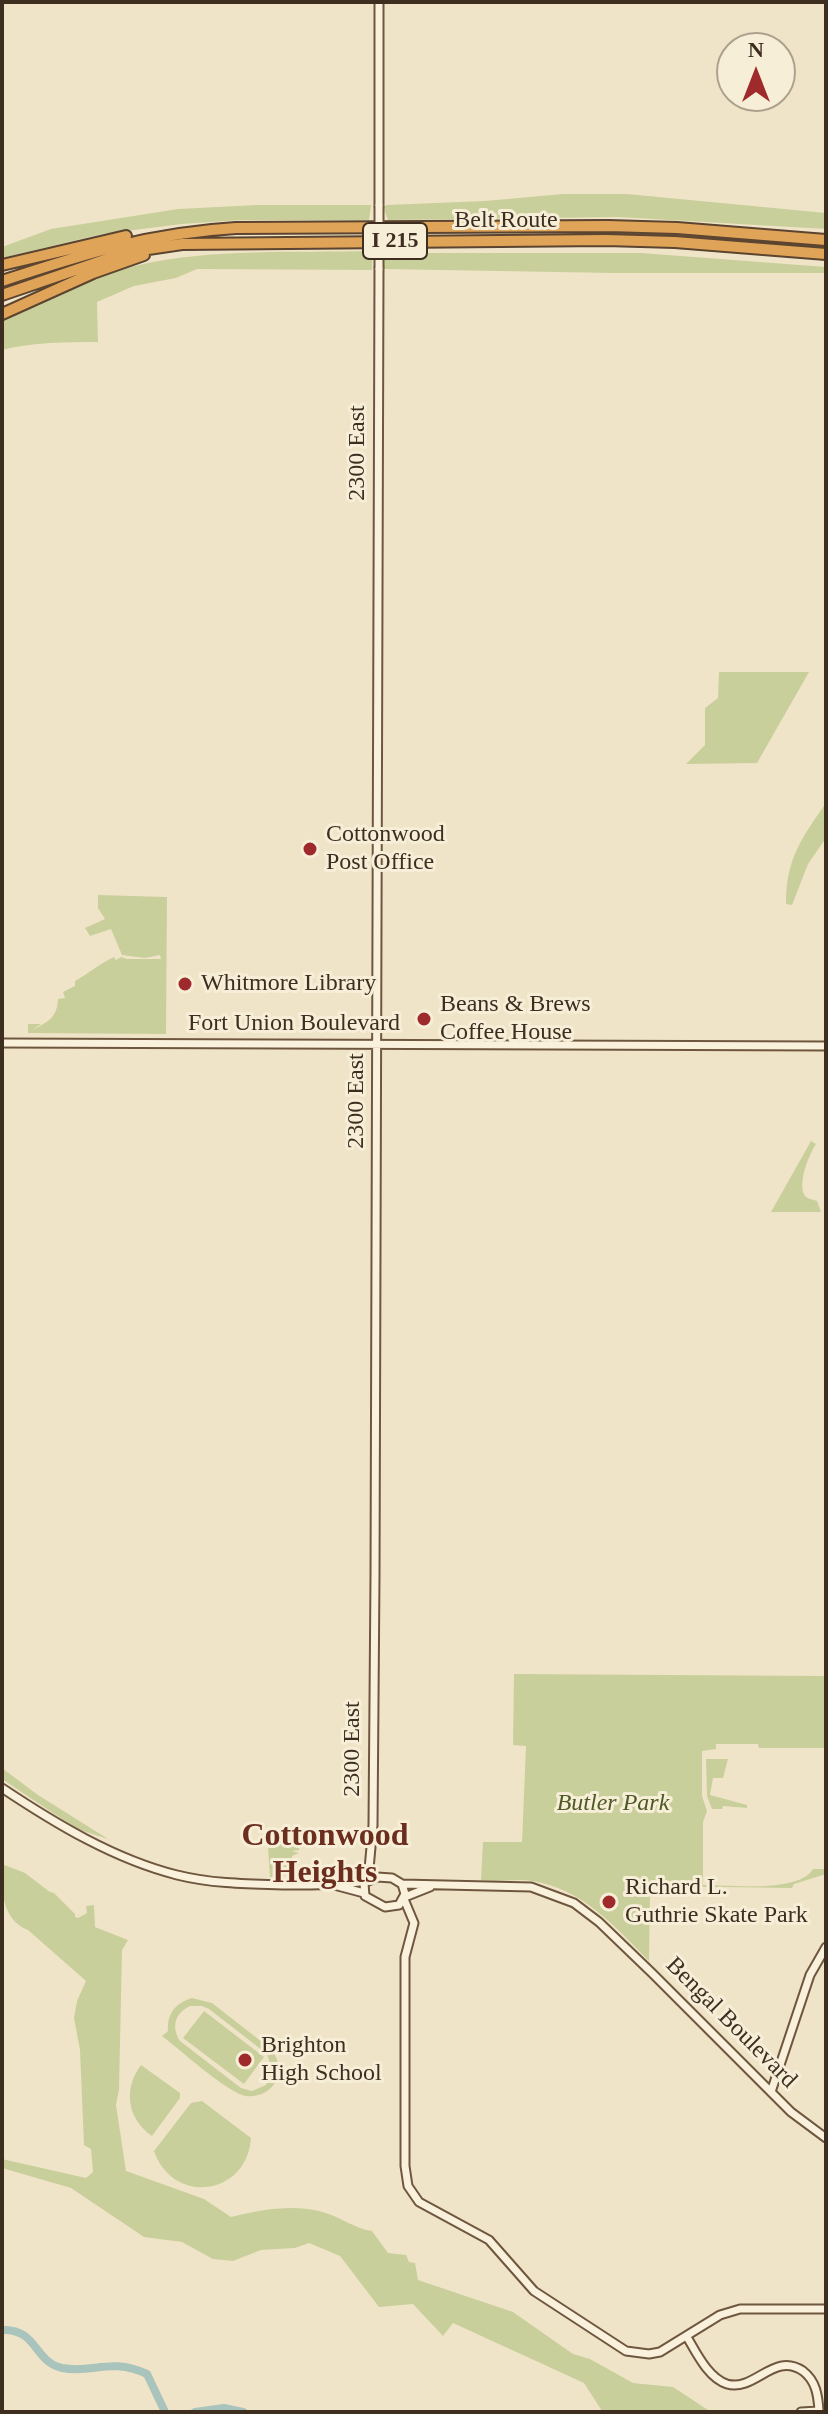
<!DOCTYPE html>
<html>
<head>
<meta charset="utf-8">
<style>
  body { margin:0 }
  #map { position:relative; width:828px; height:2414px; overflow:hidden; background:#f0e4c8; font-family:Georgia,serif }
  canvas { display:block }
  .frame { position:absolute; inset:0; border:4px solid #3d2e20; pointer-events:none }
  .north { position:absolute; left:716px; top:32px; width:80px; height:80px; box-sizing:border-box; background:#f7eed8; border:2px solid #ada18e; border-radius:50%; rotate:0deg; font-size:22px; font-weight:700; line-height:32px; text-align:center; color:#3d2e20 }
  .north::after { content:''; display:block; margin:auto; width:28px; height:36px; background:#9e2a2b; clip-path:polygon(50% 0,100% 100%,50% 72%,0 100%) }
</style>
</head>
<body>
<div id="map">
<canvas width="828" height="2414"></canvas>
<div class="frame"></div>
<div class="north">N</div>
</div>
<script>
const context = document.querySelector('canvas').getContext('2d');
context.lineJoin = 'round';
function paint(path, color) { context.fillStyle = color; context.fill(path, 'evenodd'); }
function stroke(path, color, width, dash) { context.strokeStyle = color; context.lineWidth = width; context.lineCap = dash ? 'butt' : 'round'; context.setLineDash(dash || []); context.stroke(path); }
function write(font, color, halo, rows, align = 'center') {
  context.font = font + ' Georgia,serif'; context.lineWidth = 6; context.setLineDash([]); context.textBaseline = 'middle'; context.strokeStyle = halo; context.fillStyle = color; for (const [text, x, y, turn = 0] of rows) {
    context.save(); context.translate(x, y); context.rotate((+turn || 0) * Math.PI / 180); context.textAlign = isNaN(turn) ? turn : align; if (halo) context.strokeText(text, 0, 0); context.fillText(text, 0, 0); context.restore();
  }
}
const green = new Path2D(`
  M 563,194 L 627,194 L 826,213 L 826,229 L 618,217 L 388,220 L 384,209 L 386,205 L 485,201 Z
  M 257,205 L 371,205 L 369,220 L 241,220 L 182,224 L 102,234 L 2,258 L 2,247 L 51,229 L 178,209 Z
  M 372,251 L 372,270 L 197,269 L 176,278 L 134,286 L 97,302 L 98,342 C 66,342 33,342 2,350 L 2,321 C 46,301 91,276 139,265 C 214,248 295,253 372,251 Z
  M 384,253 L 641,253 L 826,267 L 826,273 L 613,273 L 384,269 Z
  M 719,672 L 809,672 L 757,763 L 686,764 L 705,745 L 705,708 L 718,698 Z
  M 826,803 L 826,838 L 808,864 L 792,905 L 786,904 C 786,859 801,839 826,803 Z
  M 98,895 L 167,897 L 166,1034 L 28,1033 L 28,1024 L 41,1024 L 32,1030 C 48,1022 57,1018 58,999 L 65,998 L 63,992 L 75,986 L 75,981 C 91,972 99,964 114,957 L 116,960 L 121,957 L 127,959 L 161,959 L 160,955 L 145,958 L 122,955 L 111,929 L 90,936 L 85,928 L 105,919 L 98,908 Z
  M 811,1141 L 816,1144 C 809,1155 797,1183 805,1196 C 806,1198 814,1200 817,1201 L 821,1212 L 771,1212 Z
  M 514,1674 L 826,1676 L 826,1748 L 759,1748 L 758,1744 L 716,1744 L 716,1749 L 702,1751 L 702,1796 L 707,1811 L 703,1822 L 703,1885 C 731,1885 799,1893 813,1869 L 826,1869 L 826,1874 L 794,1884 L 792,1888 L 650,1886 L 649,1961 C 614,1926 583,1889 532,1881 C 515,1878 498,1883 481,1880 L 483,1842 L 522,1842 L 526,1746 L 513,1745 Z
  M 706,1759 L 728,1759 L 723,1778 L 713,1778 L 710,1795 L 747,1805 L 747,1808 L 723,1806 L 722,1809 L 712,1809 L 707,1796 Z
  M 2,1768 L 38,1795 L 108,1839 L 77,1829 L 2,1779 Z
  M 271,1843 L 299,1843 L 299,1850 L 292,1851 L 299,1853 L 292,1856 L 292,1867 L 298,1869 L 299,1872 L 308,1872 L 308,1875 L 293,1875 L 292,1870 L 292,1875 L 270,1877 L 268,1847 Z
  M 2,1864 L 25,1873 L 50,1892 L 54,1893 L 75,1914 L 75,1917 L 78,1918 L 87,1913 L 86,1906 L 94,1905 L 95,1927 L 128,1940 L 122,1950 L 119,2090 L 116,2105 L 126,2171 L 204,2199 L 231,2217 C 257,2210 292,2204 319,2211 C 338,2215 354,2229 372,2231 L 388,2253 L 406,2255 L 409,2262 L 415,2263 L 418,2280 L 513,2312 L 573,2354 L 590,2359 L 633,2383 L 673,2387 L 711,2412 L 602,2411 L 584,2383 L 453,2323 L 443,2336 L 413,2304 L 379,2307 L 340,2256 L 309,2243 L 295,2248 L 261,2250 L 233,2261 L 213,2259 L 182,2242 L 144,2237 L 71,2188 L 2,2168 L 2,2159 L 86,2178 L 93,2172 L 91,2149 L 84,2145 L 80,2050 L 74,2018 L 77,2001 L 86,1981 L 28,1930 C 0,1919 2,1888 2,1864 Z
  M 192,1998 L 212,2003 L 271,2049 C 278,2058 281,2068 277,2079 C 272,2091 258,2098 245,2096 C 227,2092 179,2049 162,2036 L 168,2031 C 167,2014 175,2003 192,1998 ZM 190,2006 L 202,2006 L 209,2009 L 267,2054 L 273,2072 L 266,2085 L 252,2091 L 241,2088 L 180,2041 C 171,2027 175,2013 190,2006 Z
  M 204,2011 L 264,2057 L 244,2084 L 183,2038 Z
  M 141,2065 L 180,2093 L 180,2098 L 152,2136 C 127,2119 123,2089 141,2065 Z
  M 202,2101 L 251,2138 C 247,2196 173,2206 154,2151 L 191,2103 Z`);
const river = new Path2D(`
  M 2,2330 C 37,2328 34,2362 62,2368 C 94,2374 109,2357 147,2374 L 165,2412
  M 195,2412 L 224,2408 L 243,2412`);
const secondary = new Path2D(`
  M 379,206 L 379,2
  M 2,1043 L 826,1046
  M 2,1788 C 56,1824 114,1859 177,1875 C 213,1884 250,1884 287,1885 C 314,1885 340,1885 366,1881
  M 377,1877 L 392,1878 L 402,1884 L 405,1894 L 399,1905 L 385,1907 L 365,1896 L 364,1883 Z
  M 368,1880 L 373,1825 L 375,1576 L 379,268
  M 402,1884 L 531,1887 L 574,1903 L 599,1922 L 652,1973 L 791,2112 L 826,2138
  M 334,1885 L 364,1893
  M 405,1897 L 430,1887
  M 404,1899 L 414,1923 L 405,1957 L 405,2166 L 408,2186 L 419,2202 L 489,2240 L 534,2291 L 626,2351 L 649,2354 L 660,2352 L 720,2315 L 740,2309 L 826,2309
  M 771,2092 L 810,1975 L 826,1947
  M 687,2337 C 696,2352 708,2378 727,2384 C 755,2392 774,2351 803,2371 C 816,2381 818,2395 819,2411 L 801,2412`);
const highway = new Path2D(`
  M 2,265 L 126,236
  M 2,281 C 84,254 149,233 236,228 L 608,226 L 677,228 L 826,240
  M 2,295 L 128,252 L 182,244 L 606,240 L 675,242 L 826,254
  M 2,314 L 93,273 L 144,255`);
const secondaryBridge = new Path2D(`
  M 379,268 L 379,206`);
const markers = [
  [310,849,8,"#9e2a2b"],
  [185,984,8,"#9e2a2b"],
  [424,1019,8,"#9e2a2b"],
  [609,1902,8,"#9e2a2b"],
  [245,2060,8,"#9e2a2b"]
];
const shields = [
  [395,241,64]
];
const shieldNames = [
  ["I 215",395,241]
];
const streetNames = [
  ["Belt Route",506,221],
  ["2300 East",358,453,-90],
  ["Fort Union Boulevard",294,1024],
  ["2300 East",357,1101,-90],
  ["2300 East",353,1749,-90],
  ["Bengal Boulevard",731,2023,45]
];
const poiNames = [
  ["Cottonwood",326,835],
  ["Post Office",326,863],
  ["Whitmore Library",201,984],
  ["Beans & Brews",440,1005],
  ["Coffee House",440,1033],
  ["Richard L.",625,1888],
  ["Guthrie Skate Park",625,1916],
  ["Brighton",261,2046],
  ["High School",261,2074]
];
const parkNames = [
  ["Butler Park",613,1804]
];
const districtNames = [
  ["Cottonwood",325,1837],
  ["Heights",325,1874]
];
paint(green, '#c9cf9b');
stroke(river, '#a9c4bc', 8);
stroke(secondary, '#6f573f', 11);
stroke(highway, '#5b4430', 14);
stroke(secondary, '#faf1dc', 7);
stroke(highway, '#e0a458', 10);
stroke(secondaryBridge, '#6f573f', 11, []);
stroke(secondaryBridge, '#faf1dc', 7);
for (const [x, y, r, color] of markers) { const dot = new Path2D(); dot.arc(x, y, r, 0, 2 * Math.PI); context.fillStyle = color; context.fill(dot); stroke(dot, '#f7eed8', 3); }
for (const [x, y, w] of shields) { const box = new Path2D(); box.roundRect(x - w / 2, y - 18, w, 36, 6); context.fillStyle = '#f7eed8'; context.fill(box); stroke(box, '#3d2e20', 2); }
write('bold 22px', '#3d2e20', null, shieldNames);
write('24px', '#3d2e20', '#f7eed8', streetNames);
write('24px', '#3d2e20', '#f7eed8', poiNames, 'left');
write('italic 24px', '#4d5a26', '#f7eed8', parkNames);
write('bold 32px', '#6b2e1e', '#f7eed8', districtNames);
</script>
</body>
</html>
